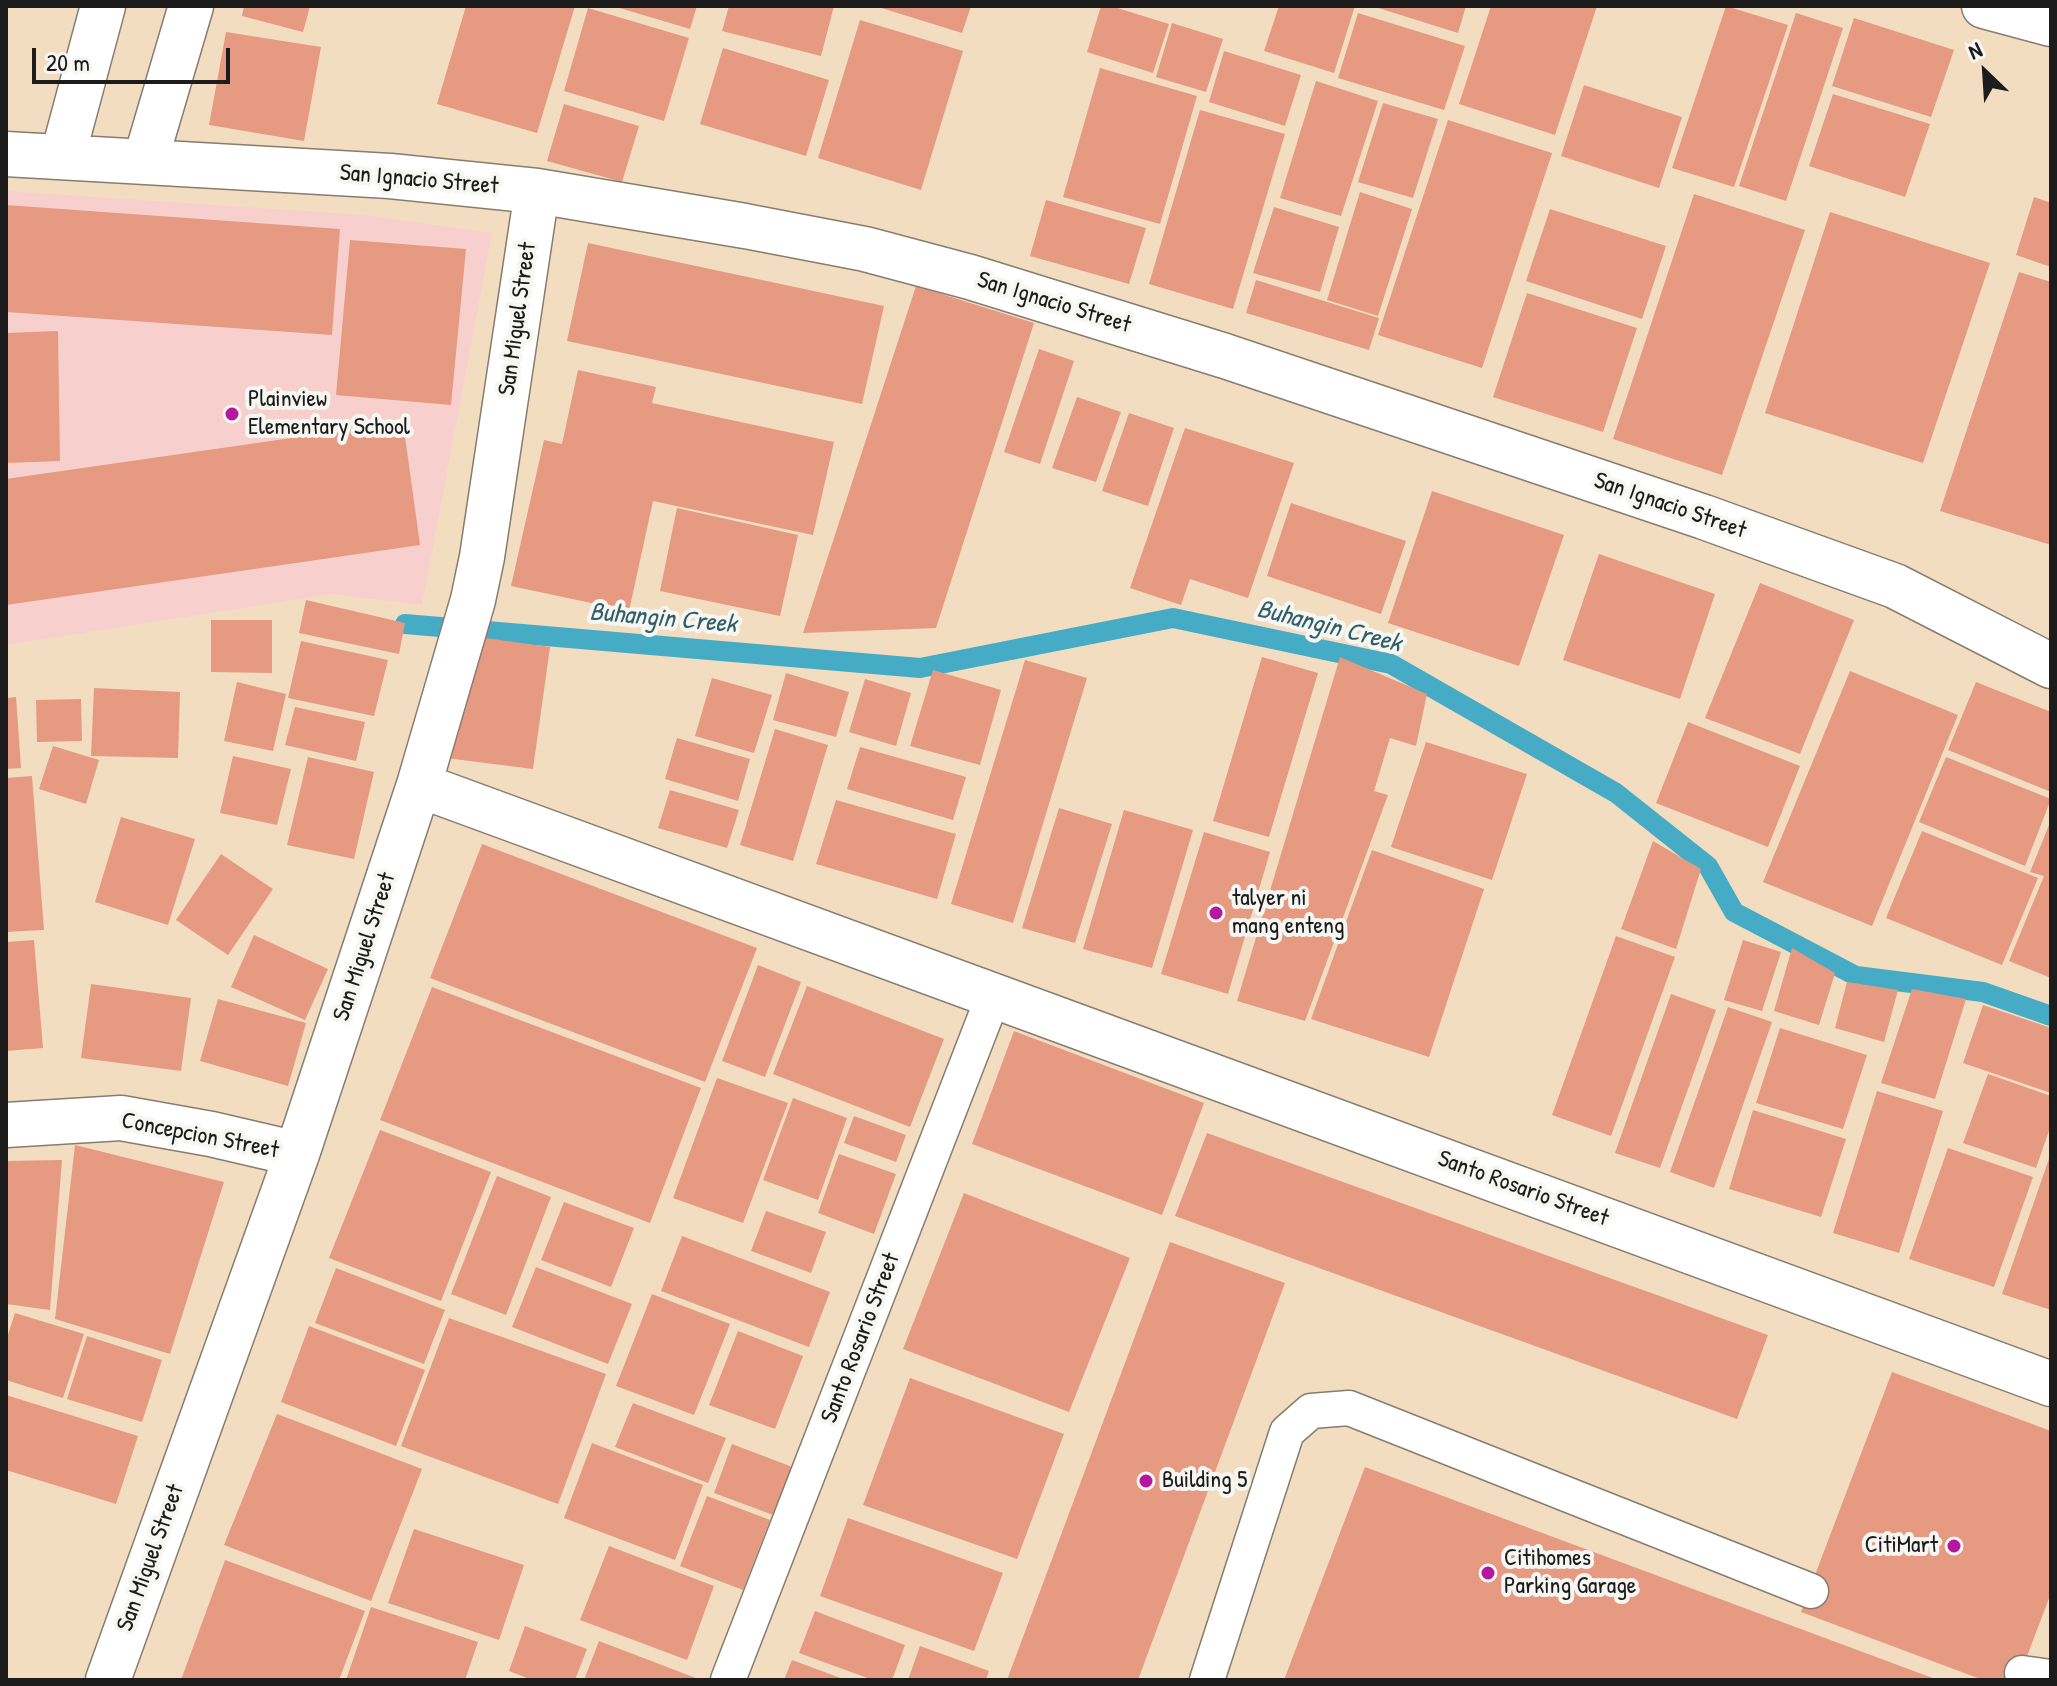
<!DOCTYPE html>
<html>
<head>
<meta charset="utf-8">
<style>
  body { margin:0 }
  #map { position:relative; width:2057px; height:1686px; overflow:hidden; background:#f3ddc0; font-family:"Patrick Hand",sans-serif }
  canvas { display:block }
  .frame { position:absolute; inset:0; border:8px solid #1c1c1c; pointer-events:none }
  .north { position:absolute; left:1945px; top:32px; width:80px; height:80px; -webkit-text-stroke:6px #f6f6f2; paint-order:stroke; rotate:335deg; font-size:22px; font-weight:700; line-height:32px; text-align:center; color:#1c1c1c }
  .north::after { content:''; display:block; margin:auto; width:28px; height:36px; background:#1c1c1c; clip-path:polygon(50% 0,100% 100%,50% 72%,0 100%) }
  .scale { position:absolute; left:32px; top:48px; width:198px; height:36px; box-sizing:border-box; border:4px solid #1c1c1c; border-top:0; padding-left:10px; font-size:24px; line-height:28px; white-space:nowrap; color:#1c1c1c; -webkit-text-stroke:6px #f6f6f2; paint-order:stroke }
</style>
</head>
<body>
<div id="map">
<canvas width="2057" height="1686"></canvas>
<div class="frame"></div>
<div class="north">N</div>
<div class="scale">20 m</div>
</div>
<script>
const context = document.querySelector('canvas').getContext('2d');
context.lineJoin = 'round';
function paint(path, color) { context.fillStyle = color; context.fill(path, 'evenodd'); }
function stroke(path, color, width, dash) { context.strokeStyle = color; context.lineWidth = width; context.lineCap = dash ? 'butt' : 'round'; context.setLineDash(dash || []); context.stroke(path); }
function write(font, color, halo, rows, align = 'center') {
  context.font = font + ' "Patrick Hand",sans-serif'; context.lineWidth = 8; context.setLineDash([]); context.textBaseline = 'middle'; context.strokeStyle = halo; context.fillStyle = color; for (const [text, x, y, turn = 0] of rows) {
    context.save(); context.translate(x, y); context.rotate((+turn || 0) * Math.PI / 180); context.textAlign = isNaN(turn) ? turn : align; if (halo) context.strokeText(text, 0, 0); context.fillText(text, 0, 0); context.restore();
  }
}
const built = new Path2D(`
  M 6,191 L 365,215 L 492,233 L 422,605 L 332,594 L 6,645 Z`);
const stream = new Path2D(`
  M 405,624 L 920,668 L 1173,618 L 1391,664 L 1616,793 L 1708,866 L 1734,912 L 1856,976 L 1983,992 L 2051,1016`);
const building = new Path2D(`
  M 244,6 L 310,6 L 303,32 L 242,16 Z
  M 466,6 L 575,6 L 537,133 L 437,104 Z
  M 613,6 L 697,6 L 690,29 Z
  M 729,6 L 834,6 L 821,56 L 722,31 Z
  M 875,6 L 971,6 L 962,33 Z
  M 1101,6 L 1111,6 L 1169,24 L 1153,73 L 1087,52 Z
  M 1279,6 L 1355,6 L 1334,73 L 1264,51 Z
  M 1372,6 L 1466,6 L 1458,33 Z
  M 1491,6 L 1597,6 L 1555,135 L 1459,104 Z
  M 1726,6 L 1788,25 L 1734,187 L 1672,168 Z
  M 588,8 L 689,38 L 664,121 L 564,91 Z
  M 1358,13 L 1465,46 L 1444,110 L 1338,78 Z
  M 1796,13 L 1843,28 L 1786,201 L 1739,186 Z
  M 1854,18 L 1954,50 L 1931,117 L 1832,86 Z
  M 860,20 L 963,51 L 921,190 L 818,158 Z
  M 1172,23 L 1223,39 L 1206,92 L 1156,77 Z
  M 226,32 L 321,47 L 304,141 L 209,125 Z
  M 723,48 L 829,80 L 806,156 L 700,124 Z
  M 1224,51 L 1301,75 L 1285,126 L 1209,102 Z
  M 1100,68 L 1197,96 L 1160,224 L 1063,197 Z
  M 1316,81 L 1378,101 L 1341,216 L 1280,198 Z
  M 1584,85 L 1682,117 L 1659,188 L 1561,156 Z
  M 1833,94 L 1930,124 L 1905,197 L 1809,166 Z
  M 1383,103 L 1438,119 L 1413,198 L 1358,182 Z
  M 564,104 L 639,126 L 622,182 L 547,161 Z
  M 1200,110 L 1285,134 L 1233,309 L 1149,284 Z
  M 1448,120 L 1552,153 L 1482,368 L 1378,335 Z
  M 1360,192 L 1412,209 L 1378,316 L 1327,300 Z
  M 1694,194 L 1805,230 L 1722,475 L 1613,439 Z
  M 2034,197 L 2051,203 L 2051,267 L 2016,255 Z
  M 1046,200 L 1146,228 L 1129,284 L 1030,256 Z
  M 6,205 L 340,229 L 332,335 L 6,312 Z
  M 1274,207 L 1339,227 L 1320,292 L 1253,273 Z
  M 1550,209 L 1666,246 L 1642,319 L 1526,281 Z
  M 1830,212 L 1990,263 L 1923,463 L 1765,413 Z
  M 350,240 L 466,249 L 451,405 L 336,395 Z
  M 588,243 L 884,306 L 862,404 L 567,341 Z
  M 2019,272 L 2051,282 L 2051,545 L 1940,511 Z
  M 1256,280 L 1379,318 L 1369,350 L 1246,313 Z
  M 916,286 L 1034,323 L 936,628 L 803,633 Z
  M 1527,293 L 1637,328 L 1603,432 L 1493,397 Z
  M 58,331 L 60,461 L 6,463 L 6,333 Z
  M 1039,349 L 1074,361 L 1040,464 L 1004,452 Z
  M 578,370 L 656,387 L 652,403 L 834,442 L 813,535 L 653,501 L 629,611 L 511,586 L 544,440 L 562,444 Z
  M 1077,397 L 1121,412 L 1096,482 L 1052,468 Z
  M 1129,413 L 1174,428 L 1148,506 L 1102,491 Z
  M 403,422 L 420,545 L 6,605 L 6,479 Z
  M 1185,428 L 1294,463 L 1248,598 L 1190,579 L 1181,605 L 1130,588 Z
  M 1432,491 L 1564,535 L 1519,666 L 1388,623 Z
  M 1291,503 L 1406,541 L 1381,614 L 1267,576 Z
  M 677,508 L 798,535 L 780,616 L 660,591 Z
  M 1599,554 L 1715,594 L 1680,699 L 1563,660 Z
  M 1760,583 L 1854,620 L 1800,754 L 1705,718 Z
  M 306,600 L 405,623 L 399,654 L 299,633 Z
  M 211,620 L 272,620 L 272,673 L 211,672 Z
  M 464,635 L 550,647 L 533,769 L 446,758 Z
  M 301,641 L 388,660 L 374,716 L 288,698 Z
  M 1262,657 L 1318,673 L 1269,837 L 1213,821 Z
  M 1340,657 L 1427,694 L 1416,746 L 1390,738 L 1374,791 L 1388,795 L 1305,1021 L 1237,1001 Z
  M 1025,660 L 1087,678 L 1013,923 L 951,904 Z
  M 933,670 L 1001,690 L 980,765 L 910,746 Z
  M 1850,671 L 1958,715 L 1872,926 L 1763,882 Z
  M 786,673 L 849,692 L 836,737 L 773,720 Z
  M 712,678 L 772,695 L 754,753 L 695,736 Z
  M 865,679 L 911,693 L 896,746 L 849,732 Z
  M 237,682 L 286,694 L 273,751 L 224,741 Z
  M 1976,682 L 2051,712 L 2051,792 L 1948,750 Z
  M 94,688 L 180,692 L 178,758 L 91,756 Z
  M 16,697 L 21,768 L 6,769 L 6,698 Z
  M 81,699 L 82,741 L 37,742 L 36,700 Z
  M 295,707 L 365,722 L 356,761 L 285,745 Z
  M 1688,722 L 1800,766 L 1768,847 L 1656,803 Z
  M 775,729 L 828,745 L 793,861 L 740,845 Z
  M 677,738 L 750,759 L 738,801 L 665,779 Z
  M 1426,742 L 1527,774 L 1492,880 L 1391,847 Z
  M 53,746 L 99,760 L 86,804 L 39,789 Z
  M 860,747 L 966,777 L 953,820 L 847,789 Z
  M 233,756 L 291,769 L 277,825 L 220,813 Z
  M 308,757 L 374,772 L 354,859 L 287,845 Z
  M 1946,757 L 2051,799 L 2025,866 L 1919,822 Z
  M 32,776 L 44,930 L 6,932 L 6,778 Z
  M 670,790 L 739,810 L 727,848 L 658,828 Z
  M 836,800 L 956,834 L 937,899 L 816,864 Z
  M 1059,808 L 1112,824 L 1075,943 L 1022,928 Z
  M 1124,810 L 1193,830 L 1152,968 L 1083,949 Z
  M 121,817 L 195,839 L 168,925 L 95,902 Z
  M 2051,820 L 2051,978 L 2009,961 L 2044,876 L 2030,872 Z
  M 1922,831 L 2038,878 L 2002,965 L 1886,918 Z
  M 1204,832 L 1270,852 L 1228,994 L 1161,974 Z
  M 1653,841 L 1701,869 L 1676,949 L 1621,929 Z
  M 482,844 L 757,948 L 705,1082 L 430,978 Z
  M 1372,850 L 1484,889 L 1429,1057 L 1311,1019 Z
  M 221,854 L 273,889 L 228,955 L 176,920 Z
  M 254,935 L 328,969 L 305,1020 L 231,987 Z
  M 1616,936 L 1675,957 L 1611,1136 L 1552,1115 Z
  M 34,940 L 43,1048 L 6,1051 L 6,942 Z
  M 1743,940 L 1781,952 L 1762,1011 L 1724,1000 Z
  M 1792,948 L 1835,973 L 1819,1025 L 1774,1011 Z
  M 758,965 L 801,982 L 765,1077 L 722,1061 Z
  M 1847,982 L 1898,990 L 1884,1042 L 1835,1028 Z
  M 91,984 L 191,998 L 181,1071 L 81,1058 Z
  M 807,986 L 944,1039 L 910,1127 L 773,1074 Z
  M 432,987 L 701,1088 L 650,1223 L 380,1120 Z
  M 1912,989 L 1966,999 L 1935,1099 L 1881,1083 Z
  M 1671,994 L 1716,1010 L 1660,1168 L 1615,1153 Z
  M 218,999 L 306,1023 L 288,1086 L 200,1061 Z
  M 1983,1005 L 2051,1028 L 2051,1093 L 1963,1063 Z
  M 1728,1007 L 1772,1022 L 1714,1188 L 1670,1172 Z
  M 1780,1028 L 1867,1055 L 1843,1129 L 1756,1103 Z
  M 1014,1031 L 1204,1103 L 1162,1215 L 972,1144 Z
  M 1988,1074 L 2051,1096 L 2051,1125 L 2036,1168 L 1963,1143 Z
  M 717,1078 L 788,1103 L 743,1223 L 673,1198 Z
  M 1877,1091 L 1943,1111 L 1899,1253 L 1833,1233 Z
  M 793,1098 L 847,1118 L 818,1200 L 763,1180 Z
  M 1753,1110 L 1846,1139 L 1821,1217 L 1729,1189 Z
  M 854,1116 L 906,1135 L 896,1162 L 844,1143 Z
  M 380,1130 L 491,1172 L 441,1301 L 329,1258 Z
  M 1207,1133 L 1768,1335 L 1737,1419 L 1175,1216 Z
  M 75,1145 L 224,1182 L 170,1354 L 55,1319 Z
  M 1948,1148 L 2033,1177 L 1994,1287 L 1909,1259 Z
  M 2051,1153 L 2051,1310 L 2002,1294 Z
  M 839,1154 L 896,1174 L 874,1234 L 818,1213 Z
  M 62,1160 L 50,1310 L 6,1304 L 6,1161 Z
  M 497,1176 L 551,1197 L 506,1315 L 451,1294 Z
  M 964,1193 L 1130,1258 L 1069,1412 L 903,1349 Z
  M 564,1202 L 634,1228 L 611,1287 L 541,1260 Z
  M 766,1211 L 826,1232 L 811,1273 L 751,1251 Z
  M 682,1236 L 830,1292 L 809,1347 L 661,1291 Z
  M 1170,1242 L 1285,1283 L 1138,1680 L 1007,1680 Z
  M 536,1267 L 632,1304 L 608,1364 L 512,1327 Z
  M 336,1268 L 445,1310 L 424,1364 L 315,1323 Z
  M 652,1294 L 730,1324 L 694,1415 L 616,1386 Z
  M 15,1313 L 84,1334 L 63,1398 L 6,1380 L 6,1341 Z
  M 449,1318 L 606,1374 L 558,1504 L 401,1446 Z
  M 309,1326 L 425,1370 L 396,1446 L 281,1402 Z
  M 738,1331 L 803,1356 L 775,1429 L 709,1405 Z
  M 87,1336 L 162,1360 L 142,1422 L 67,1399 Z
  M 1892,1372 L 2051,1431 L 2051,1593 L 2018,1680 L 1983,1680 L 1801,1612 Z
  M 910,1378 L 1064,1434 L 1017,1559 L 863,1505 Z
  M 6,1395 L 138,1436 L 116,1504 L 6,1470 Z
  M 633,1403 L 726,1438 L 708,1483 L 615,1447 Z
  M 277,1414 L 422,1469 L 371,1601 L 224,1545 Z
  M 592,1443 L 703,1485 L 675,1560 L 564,1518 Z
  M 732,1444 L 795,1468 L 776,1516 L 714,1493 Z
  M 1365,1467 L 1938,1680 L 1284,1680 Z
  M 707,1496 L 770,1520 L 743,1590 L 680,1566 Z
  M 848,1518 L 1003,1573 L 974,1651 L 820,1596 Z
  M 414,1529 L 524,1565 L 499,1640 L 388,1603 Z
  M 609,1546 L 714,1586 L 687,1660 L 580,1620 Z
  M 225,1560 L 365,1611 L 339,1680 L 181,1680 Z
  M 371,1607 L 478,1642 L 465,1680 L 346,1680 Z
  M 815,1611 L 905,1645 L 892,1680 L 873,1680 L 799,1653 Z
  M 525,1626 L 587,1649 L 575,1680 L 532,1680 L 509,1671 Z
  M 599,1641 L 701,1680 L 584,1680 Z
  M 920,1646 L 989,1671 L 986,1680 L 908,1680 Z
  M 792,1660 L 846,1680 L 784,1680 Z`);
const lane = new Path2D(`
  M 2022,1673 L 2051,1677
  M 728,1680 L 993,997
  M 1207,1680 L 1287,1432 L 1311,1411 L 1349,1408 L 1811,1591`);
const street = new Path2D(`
  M 1984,6 L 2051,24
  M 6,154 L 390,176 L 537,191 L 745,226 L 865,249 L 970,277 L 1225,356 L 1704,517 L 1895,586 L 2051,666
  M 63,155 L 103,6
  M 145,162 L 191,6
  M 419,785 C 963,985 1507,1183 2051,1384
  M 6,1125 L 121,1118 L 211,1134 L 297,1154
  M 108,1680 L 297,1154 L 419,785 L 473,600 L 482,557 L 537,191`);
const markers = [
  [232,414,8,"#b5179e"],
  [1216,913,8,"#b5179e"],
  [1146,1481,8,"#b5179e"],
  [1954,1546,8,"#b5179e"],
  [1488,1573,8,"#b5179e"]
];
const streetNames = [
  ["San Ignacio Street",419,180,5],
  ["San Ignacio Street",1054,303,17],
  ["San Miguel Street",518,319,-82],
  ["San Ignacio Street",1670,506,19],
  ["San Miguel Street",365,947,-72],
  ["Concepcion Street",200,1136,11],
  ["Santo Rosario Street",1523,1189,20],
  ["Santo Rosario Street",861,1338,-69],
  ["San Miguel Street",151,1558,-70]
];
const poiNames = [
  ["Plainview",248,400],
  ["Elementary School",248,428],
  ["talyer ni",1232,899],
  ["mang enteng",1232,927],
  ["Building 5",1162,1481],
  ["CitiMart",1938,1546,"right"],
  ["Citihomes",1504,1559],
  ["Parking Garage",1504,1587]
];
const waterNames = [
  ["Buhangin Creek",663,619,5],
  ["Buhangin Creek",1329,627,14]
];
paint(built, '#f7d0ce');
stroke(stream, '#46acc5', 20);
paint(building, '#e59a81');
stroke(lane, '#887c6e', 37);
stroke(street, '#887c6e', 47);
stroke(lane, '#fff', 34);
stroke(street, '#fff', 44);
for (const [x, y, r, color] of markers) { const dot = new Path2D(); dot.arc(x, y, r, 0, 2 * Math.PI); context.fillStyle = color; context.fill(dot); stroke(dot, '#f6f6f2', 3); }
write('24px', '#1c1c1c', '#f6f6f2', streetNames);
write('24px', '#1c1c1c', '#f6f6f2', poiNames, 'left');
write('italic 26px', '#2f5d68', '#f6f6f2', waterNames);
</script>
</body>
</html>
